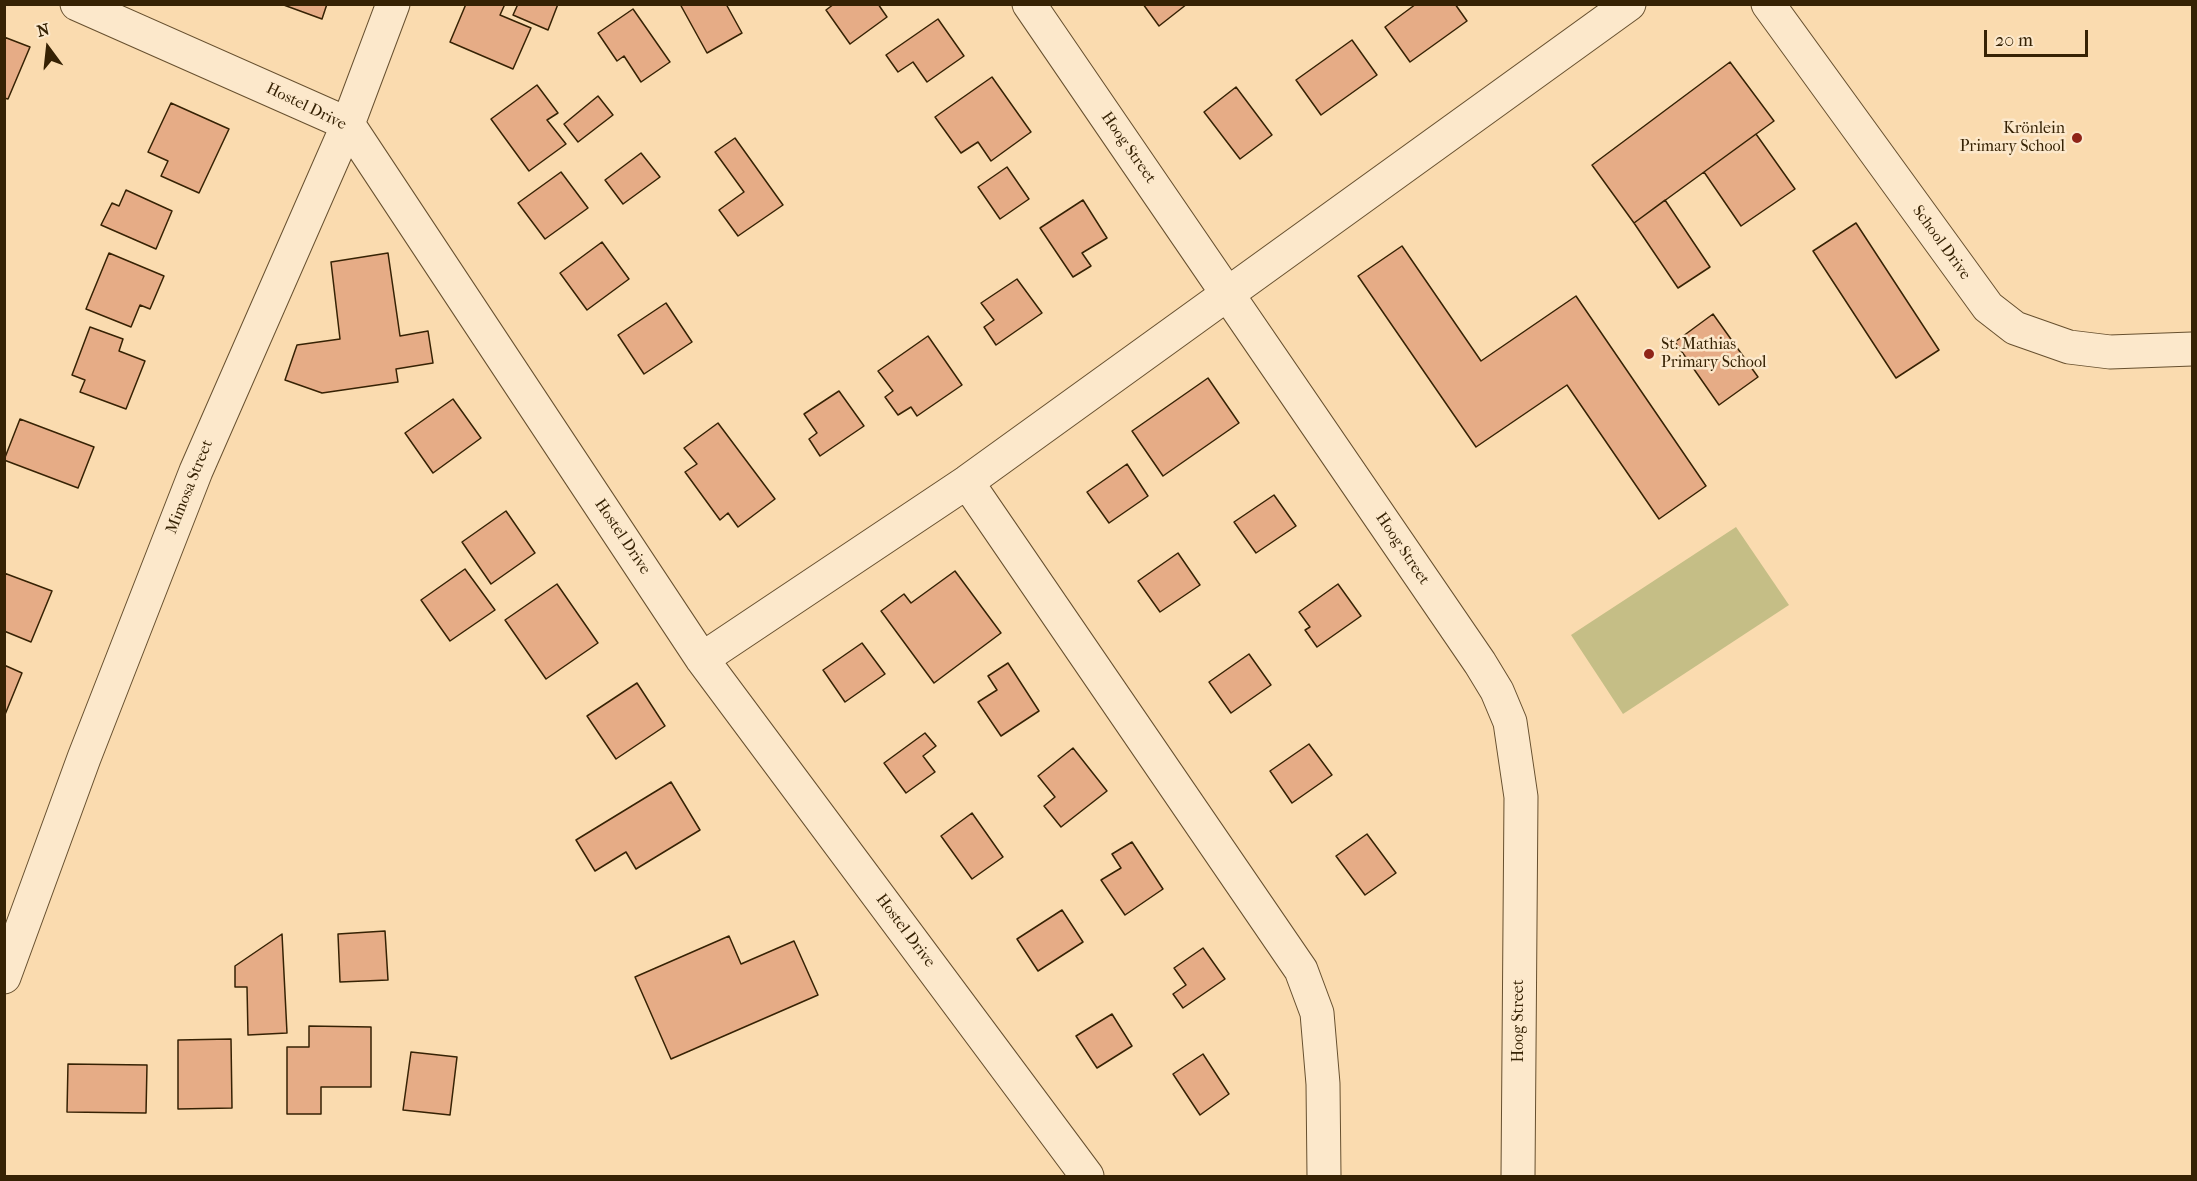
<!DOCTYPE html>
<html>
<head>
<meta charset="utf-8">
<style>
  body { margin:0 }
  #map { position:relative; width:2197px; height:1181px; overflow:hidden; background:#fadbaf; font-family:"IM FELL French Canon",serif }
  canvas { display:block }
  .frame { position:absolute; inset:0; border:6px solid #362204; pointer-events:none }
  .north { position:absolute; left:18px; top:18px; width:60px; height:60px; -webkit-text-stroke:4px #fce8cb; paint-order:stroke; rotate:345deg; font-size:16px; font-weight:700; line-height:24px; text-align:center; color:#362204 }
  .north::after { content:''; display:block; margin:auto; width:21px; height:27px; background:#362204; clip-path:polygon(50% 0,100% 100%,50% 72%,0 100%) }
  .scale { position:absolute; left:1984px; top:30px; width:104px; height:27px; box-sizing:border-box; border:3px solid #362204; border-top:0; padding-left:8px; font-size:18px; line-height:21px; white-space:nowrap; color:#362204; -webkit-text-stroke:4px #fce8cb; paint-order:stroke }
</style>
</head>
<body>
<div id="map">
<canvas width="2197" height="1181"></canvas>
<div class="frame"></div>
<div class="north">N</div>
<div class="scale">20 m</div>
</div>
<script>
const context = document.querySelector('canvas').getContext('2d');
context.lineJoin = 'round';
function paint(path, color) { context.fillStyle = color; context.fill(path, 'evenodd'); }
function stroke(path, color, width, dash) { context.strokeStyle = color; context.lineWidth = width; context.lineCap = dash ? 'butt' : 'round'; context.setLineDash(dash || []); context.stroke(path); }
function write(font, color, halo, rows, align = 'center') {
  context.font = font + ' "IM FELL French Canon",serif'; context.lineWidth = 5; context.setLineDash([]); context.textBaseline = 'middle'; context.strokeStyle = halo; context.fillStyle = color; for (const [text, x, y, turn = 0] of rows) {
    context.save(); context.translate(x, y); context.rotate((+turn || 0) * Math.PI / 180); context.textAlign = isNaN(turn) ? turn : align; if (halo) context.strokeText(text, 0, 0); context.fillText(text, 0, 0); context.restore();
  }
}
const green = new Path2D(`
  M 1736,527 L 1789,605 L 1623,714 L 1571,635 Z`);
const building = new Path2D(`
  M 281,4 L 327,4 L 322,19 Z
  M 466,4 L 505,4 L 500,15 L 531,28 L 513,69 L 450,42 Z
  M 518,4 L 558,4 L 548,30 L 513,15 Z
  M 680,4 L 726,4 L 742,33 L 707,53 Z
  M 834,4 L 878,4 L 887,17 L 850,44 L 826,10 Z
  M 1143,4 L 1187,4 L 1159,26 Z
  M 1416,4 L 1455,4 L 1467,21 L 1410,62 L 1385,27 Z
  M 633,9 L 670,62 L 641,82 L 624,56 L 617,61 L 598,33 Z
  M 938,19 L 964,56 L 927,82 L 913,62 L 898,72 L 886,55 Z
  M 4,37 L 30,47 L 8,99 L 4,98 Z
  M 1352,40 L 1377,75 L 1321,115 L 1296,80 Z
  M 1730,62 L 1774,121 L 1634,223 L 1592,165 Z
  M 992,77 L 1031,132 L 991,161 L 978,142 L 961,153 L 935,117 Z
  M 537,85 L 558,113 L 547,120 L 566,144 L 529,171 L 491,119 Z
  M 1236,87 L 1272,135 L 1240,159 L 1204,112 Z
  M 598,96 L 613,115 L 578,142 L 564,124 Z
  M 171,103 L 229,129 L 199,193 L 161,176 L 168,161 L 148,152 Z
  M 1756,134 L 1795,189 L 1741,226 L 1704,172 Z
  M 735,138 L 783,205 L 738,236 L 719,210 L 744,192 L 715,152 Z
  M 641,153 L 660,177 L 623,204 L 605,180 Z
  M 1007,167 L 1029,199 L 1000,219 L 978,187 Z
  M 561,172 L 588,208 L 545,239 L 518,203 Z
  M 126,190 L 172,211 L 156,249 L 101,225 L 112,203 L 119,206 Z
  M 1083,200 L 1107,238 L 1082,253 L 1091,266 L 1073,277 L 1040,228 Z
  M 1665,200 L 1710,267 L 1678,288 L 1634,223 Z
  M 1856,223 L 1939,350 L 1896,378 L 1813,251 Z
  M 602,242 L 629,279 L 587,310 L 560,273 Z
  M 1402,246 L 1481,361 L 1576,296 L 1706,486 L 1659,519 L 1567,385 L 1476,447 L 1358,276 Z
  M 109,253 L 164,276 L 150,309 L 140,305 L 131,327 L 86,309 Z
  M 388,253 L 400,336 L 428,331 L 433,363 L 396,369 L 398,382 L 322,393 L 285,380 L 297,345 L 340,339 L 331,262 Z
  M 1017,279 L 1042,313 L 996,345 L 984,327 L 994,320 L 981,303 Z
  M 666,303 L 692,342 L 644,374 L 618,335 Z
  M 1713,314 L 1758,377 L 1719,405 L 1675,342 Z
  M 90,327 L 123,339 L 119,351 L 145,361 L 126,409 L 80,392 L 85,380 L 72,375 Z
  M 928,336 L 962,385 L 917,416 L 911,407 L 898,415 L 885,397 L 893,391 L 878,371 Z
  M 1208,378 L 1239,423 L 1163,476 L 1132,431 Z
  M 839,391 L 864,426 L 820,456 L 809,439 L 817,433 L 804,414 Z
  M 453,399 L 481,438 L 433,473 L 405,433 Z
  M 20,419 L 94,447 L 78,488 L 4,460 Z
  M 718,423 L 775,499 L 738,527 L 728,513 L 720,520 L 685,472 L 697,464 L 684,448 Z
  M 1127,464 L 1148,496 L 1109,523 L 1087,492 Z
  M 1274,495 L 1296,526 L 1256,553 L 1234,522 Z
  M 506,511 L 535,553 L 491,584 L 462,542 Z
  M 1178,553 L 1200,585 L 1160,612 L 1138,581 Z
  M 465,569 L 495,610 L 450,641 L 421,600 Z
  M 955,571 L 1001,633 L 934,683 L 881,611 L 904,594 L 911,603 Z
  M 4,573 L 52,591 L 31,642 L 4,631 Z
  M 557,584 L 598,643 L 546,679 L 505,620 Z
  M 1338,584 L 1361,616 L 1317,647 L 1305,630 L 1310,627 L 1299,612 Z
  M 862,643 L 885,674 L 845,702 L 823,670 Z
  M 1249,654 L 1271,685 L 1231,713 L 1209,682 Z
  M 1008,663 L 1039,711 L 1001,736 L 978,702 L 997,690 L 988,676 Z
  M 4,665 L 22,673 L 4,717 Z
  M 637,683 L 665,726 L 616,759 L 587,716 Z
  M 925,733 L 936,746 L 923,756 L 935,772 L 906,793 L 884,763 Z
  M 1309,744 L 1332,775 L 1292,803 L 1270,771 Z
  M 1073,748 L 1107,791 L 1061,827 L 1044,806 L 1055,797 L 1038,776 Z
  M 671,782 L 700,830 L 636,869 L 626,852 L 595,871 L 576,840 Z
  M 972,813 L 1003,857 L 972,879 L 941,836 Z
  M 1367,834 L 1396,873 L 1365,895 L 1336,856 Z
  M 1132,842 L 1163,889 L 1125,915 L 1101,880 L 1121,868 L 1112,854 Z
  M 1062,910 L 1083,942 L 1038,971 L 1017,939 Z
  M 385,931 L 388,980 L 340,982 L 338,934 Z
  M 282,934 L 287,1033 L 248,1035 L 247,987 L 235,987 L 235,966 Z
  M 729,936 L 741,964 L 794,941 L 818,995 L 671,1059 L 635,977 Z
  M 1203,948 L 1225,979 L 1183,1008 L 1173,994 L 1186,985 L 1174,968 Z
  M 1112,1014 L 1132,1046 L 1097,1068 L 1076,1036 Z
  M 309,1026 L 371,1027 L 371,1087 L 321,1087 L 321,1114 L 287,1114 L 287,1047 L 309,1047 Z
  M 231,1039 L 232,1108 L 178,1109 L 178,1040 Z
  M 411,1052 L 457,1057 L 450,1115 L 403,1110 Z
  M 1203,1054 L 1229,1094 L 1200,1115 L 1173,1074 Z
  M 68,1064 L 147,1065 L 146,1113 L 67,1112 Z`);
const minor = new Path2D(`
  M 77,4 L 348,124 L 702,659 L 1087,1176
  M 1029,4 L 1480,663 L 1497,691 L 1510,722 L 1521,797 L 1518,1176
  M 1768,4 L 1988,307 L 2015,328 L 2069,347 L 2110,352 L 2192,349
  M 967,482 L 1301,970 L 1317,1013 L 1323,1084 L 1324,1176
  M 702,659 L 967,482 L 1629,4
  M 4,977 L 84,758 L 196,471 L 348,124 L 393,4`);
const markers = [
  [2077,138,6,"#8f2418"],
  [1649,354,6,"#8f2418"]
];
const streetNames = [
  ["Hostel Drive",306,107,26],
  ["Hoog Street",1128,148,55],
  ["School Drive",1941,243,54],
  ["Mimosa Street",190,487,-68],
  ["Hostel Drive",622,537,56],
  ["Hoog Street",1402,549,56],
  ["Hostel Drive",905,931,53],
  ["Hoog Street",1519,1021,-90]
];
const poiNames = [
  ["Krönlein",2065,129],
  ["Primary School",2065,147],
  ["St. Mathias",1661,345,"left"],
  ["Primary School",1661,363,"left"]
];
paint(green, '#c5be86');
paint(building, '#e6ac86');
stroke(building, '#362204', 1.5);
stroke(minor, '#67502f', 35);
stroke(minor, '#fce8cb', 33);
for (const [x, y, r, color] of markers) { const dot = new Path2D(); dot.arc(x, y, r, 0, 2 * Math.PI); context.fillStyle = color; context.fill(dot); stroke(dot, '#fce8cb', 2); }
write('16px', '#362204', '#fce8cb', streetNames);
write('16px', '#362204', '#fce8cb', poiNames, 'right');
</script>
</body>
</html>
